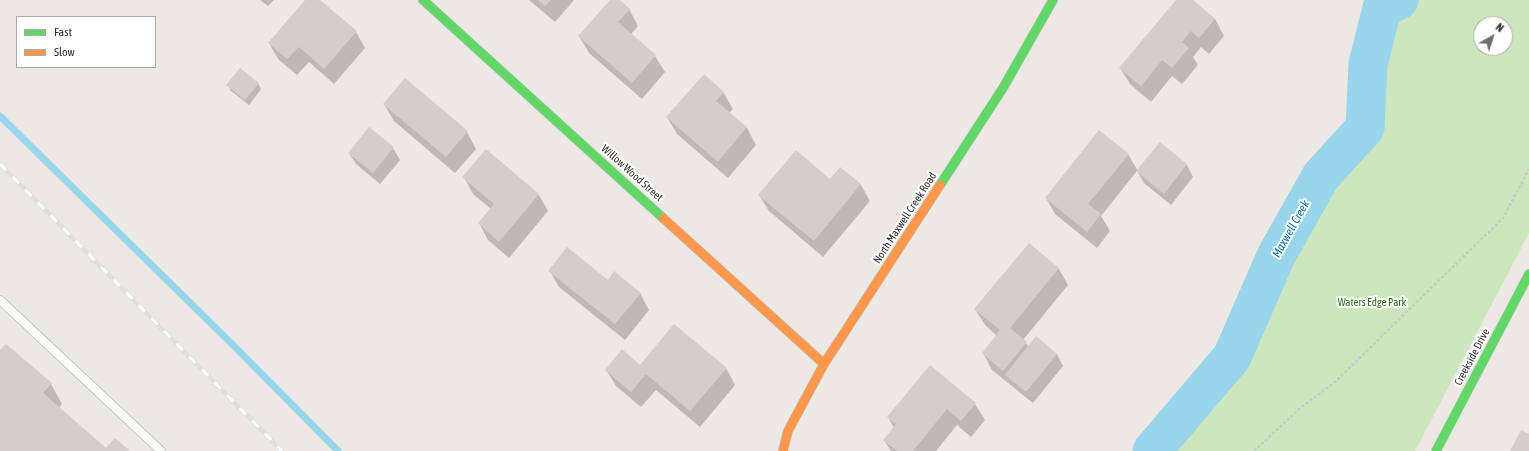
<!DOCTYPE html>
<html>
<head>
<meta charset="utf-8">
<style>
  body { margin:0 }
  #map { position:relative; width:1529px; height:451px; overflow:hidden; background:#ece8e4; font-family:"Asap Condensed",sans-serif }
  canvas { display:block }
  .legend { position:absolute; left:16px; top:16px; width:140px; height:52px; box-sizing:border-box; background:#fff; border:1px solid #ababab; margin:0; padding:5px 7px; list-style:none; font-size:12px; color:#2e2e2e }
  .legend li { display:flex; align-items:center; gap:8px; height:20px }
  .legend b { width:20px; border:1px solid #ababab }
  .north { position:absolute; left:1473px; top:16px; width:40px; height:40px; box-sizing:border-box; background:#fff; border:1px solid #ababab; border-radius:50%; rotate:39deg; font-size:11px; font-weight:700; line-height:16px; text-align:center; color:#2e2e2e }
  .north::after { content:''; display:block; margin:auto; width:14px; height:18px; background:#706f6e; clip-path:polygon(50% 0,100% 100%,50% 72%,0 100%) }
</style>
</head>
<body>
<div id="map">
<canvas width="1529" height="451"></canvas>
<ul class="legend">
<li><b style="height:5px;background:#63d668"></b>Fast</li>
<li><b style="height:5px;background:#ff974d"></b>Slow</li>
</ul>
<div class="north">N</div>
</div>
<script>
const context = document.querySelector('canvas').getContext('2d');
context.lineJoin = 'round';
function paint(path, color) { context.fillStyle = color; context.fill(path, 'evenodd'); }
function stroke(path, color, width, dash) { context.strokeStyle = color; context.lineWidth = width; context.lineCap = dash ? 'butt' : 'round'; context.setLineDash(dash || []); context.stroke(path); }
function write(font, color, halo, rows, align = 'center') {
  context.font = font + ' "Asap Condensed",sans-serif'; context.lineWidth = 4; context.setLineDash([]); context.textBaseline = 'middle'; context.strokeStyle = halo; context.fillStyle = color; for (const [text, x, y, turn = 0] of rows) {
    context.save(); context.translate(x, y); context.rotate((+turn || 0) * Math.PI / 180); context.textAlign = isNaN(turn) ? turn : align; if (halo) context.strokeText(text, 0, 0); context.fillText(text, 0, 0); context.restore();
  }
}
const green = new Path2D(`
  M 1399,0 L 1529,0 L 1529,233 L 1415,451 L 1152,451 L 1232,357 L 1276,256 L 1321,176 L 1365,128 L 1368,64 L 1382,8 ZM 1481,24 L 1505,24 L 1505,48 L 1481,48 Z`);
const shadow = new Path2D(`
  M 260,0 L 274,0 L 268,6 Z
  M 306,0 L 319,0 L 356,32 L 365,48 L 334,84 L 309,62 L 297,75 L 278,59 L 269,43 Z
  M 529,0 L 574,0 L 555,22 Z
  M 611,0 L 618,0 L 629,9 L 638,26 L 631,34 L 655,56 L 665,72 L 642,99 L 589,53 L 579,36 Z
  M 1177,0 L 1192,0 L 1215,19 L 1224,36 L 1209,54 L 1201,47 L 1193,57 L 1198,65 L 1182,84 L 1172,76 L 1151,102 L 1130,84 L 1120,68 Z
  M 258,83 L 261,89 L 249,105 L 231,91 L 228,85 Z
  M 723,92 L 733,109 L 729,113 L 747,128 L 756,145 L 728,178 L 677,134 L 667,117 Z
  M 384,104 L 467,132 L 476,149 L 455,173 L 394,121 Z
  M 1160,144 L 1187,165 L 1193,177 L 1171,205 L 1144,183 L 1137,171 L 1101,216 L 1110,231 L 1097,248 L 1055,214 L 1046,198 L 1128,154 L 1138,171 Z
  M 393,148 L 400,160 L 380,184 L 356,164 L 349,153 Z
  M 486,151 L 539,195 L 548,211 L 509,258 L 488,240 L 479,223 L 491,209 L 473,194 L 464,177 Z
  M 841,168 L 861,185 L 870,201 L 823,257 L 769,211 L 759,195 L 831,180 Z
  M 1029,244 L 1059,269 L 1068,285 L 1023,340 L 1029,347 L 1057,354 L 1063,366 L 1033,403 L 992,370 L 983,353 L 997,336 L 985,325 L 975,309 Z
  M 550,271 L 608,281 L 640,293 L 649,310 L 625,340 L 559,287 Z
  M 0,352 L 51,384 L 62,404 L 59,408 L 106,449 L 128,451 L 0,451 Z
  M 640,366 L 726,368 L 735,385 L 700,427 L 656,390 L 641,407 L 616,386 L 606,370 Z
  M 975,404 L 985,420 L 971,437 L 957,425 L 936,451 L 891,451 L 884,440 L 894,428 L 888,417 Z`);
const stream = new Path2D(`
  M 0,116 L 233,345 L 338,451`);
const river = new Path2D(`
  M 1152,451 L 1232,357 L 1276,256 L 1321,176 L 1365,128 L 1368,64 L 1382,8 L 1399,0`);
const building = new Path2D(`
  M 305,0 L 320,0 L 357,31 L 324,69 L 299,47 L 287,59 L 268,43 Z
  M 538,0 L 551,0 L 545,6 Z
  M 610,0 L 620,0 L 630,9 L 618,22 L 656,55 L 632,83 L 578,36 Z
  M 1176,0 L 1193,0 L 1215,19 L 1199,38 L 1191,31 L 1182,42 L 1189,48 L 1172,68 L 1162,60 L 1141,86 L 1119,68 Z
  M 240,68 L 259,83 L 245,100 L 226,85 Z
  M 704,74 L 724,92 L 716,101 L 747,127 L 718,162 L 666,117 Z
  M 405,78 L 468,131 L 446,157 L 383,104 Z
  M 369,127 L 394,147 L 373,173 L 348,153 Z
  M 1099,130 L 1129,154 L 1088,204 L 1101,214 L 1087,232 L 1045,198 Z
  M 1160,142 L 1187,164 L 1164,194 L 1136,171 Z
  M 486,149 L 539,194 L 499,242 L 478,223 L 494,204 L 462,177 Z
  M 796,150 L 830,179 L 840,167 L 861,184 L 814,241 L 758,195 Z
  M 1029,243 L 1059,268 L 1010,328 L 1027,342 L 1003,371 L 982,353 L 1000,330 L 974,309 Z
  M 567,247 L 608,280 L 614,271 L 641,293 L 615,324 L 548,271 Z
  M 674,324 L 727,368 L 690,411 L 646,374 L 631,392 L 605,370 L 622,349 L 640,365 Z
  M 1036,336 L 1057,354 L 1026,392 L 1005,375 Z
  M 6,344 L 52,383 L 43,393 L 106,448 L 115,438 L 130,451 L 0,451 L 0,350 Z
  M 930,365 L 976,403 L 961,421 L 947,409 L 913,451 L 897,451 L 883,440 L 896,424 L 887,417 Z
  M 1521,430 L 1529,434 L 1529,451 L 1510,451 Z`);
const path = new Path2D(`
  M 1254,451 L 1298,410 L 1335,382 L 1503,218 L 1529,169`);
const lane = new Path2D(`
  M 0,300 L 161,451`);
const fast = new Path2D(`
  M 423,0 L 663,218
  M 940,185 L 1003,88 L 1053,0
  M 1436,451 L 1529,274`);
const slow = new Path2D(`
  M 663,218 L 824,364
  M 783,451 L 788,431 L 824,364 L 940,185`);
const rail = new Path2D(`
  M 0,164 L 282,451`);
const streetNames = [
  ["Willow Wood Street",632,173,42],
  ["North Maxwell Creek Road",905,218,-57],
  ["Creekside Drive",1472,357,-62]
];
const parkNames = [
  ["Waters Edge Park",1372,303]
];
const waterNames = [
  ["Maxwell Creek",1291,229,-61]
];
paint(green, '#cee6be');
paint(shadow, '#0003');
stroke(stream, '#99d6ec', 7);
stroke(river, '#99d6ec', 39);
paint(building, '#d1cecb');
stroke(lane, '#c5c4c5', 10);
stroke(fast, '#c5c4c5', 10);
stroke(slow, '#c5c4c5', 10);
stroke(path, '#c9c9c8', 2.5, [3, 2]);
stroke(lane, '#fcfcfb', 8);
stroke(fast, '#63d668', 9);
stroke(slow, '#ff974d', 9);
stroke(rail, '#dfdfe1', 4.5);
stroke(rail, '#fff', 3, [9]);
write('11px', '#2e2e2e', '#fff', streetNames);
write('11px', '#2c6e1b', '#fff', parkNames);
write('italic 12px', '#0d6fa3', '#fff', waterNames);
</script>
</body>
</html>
